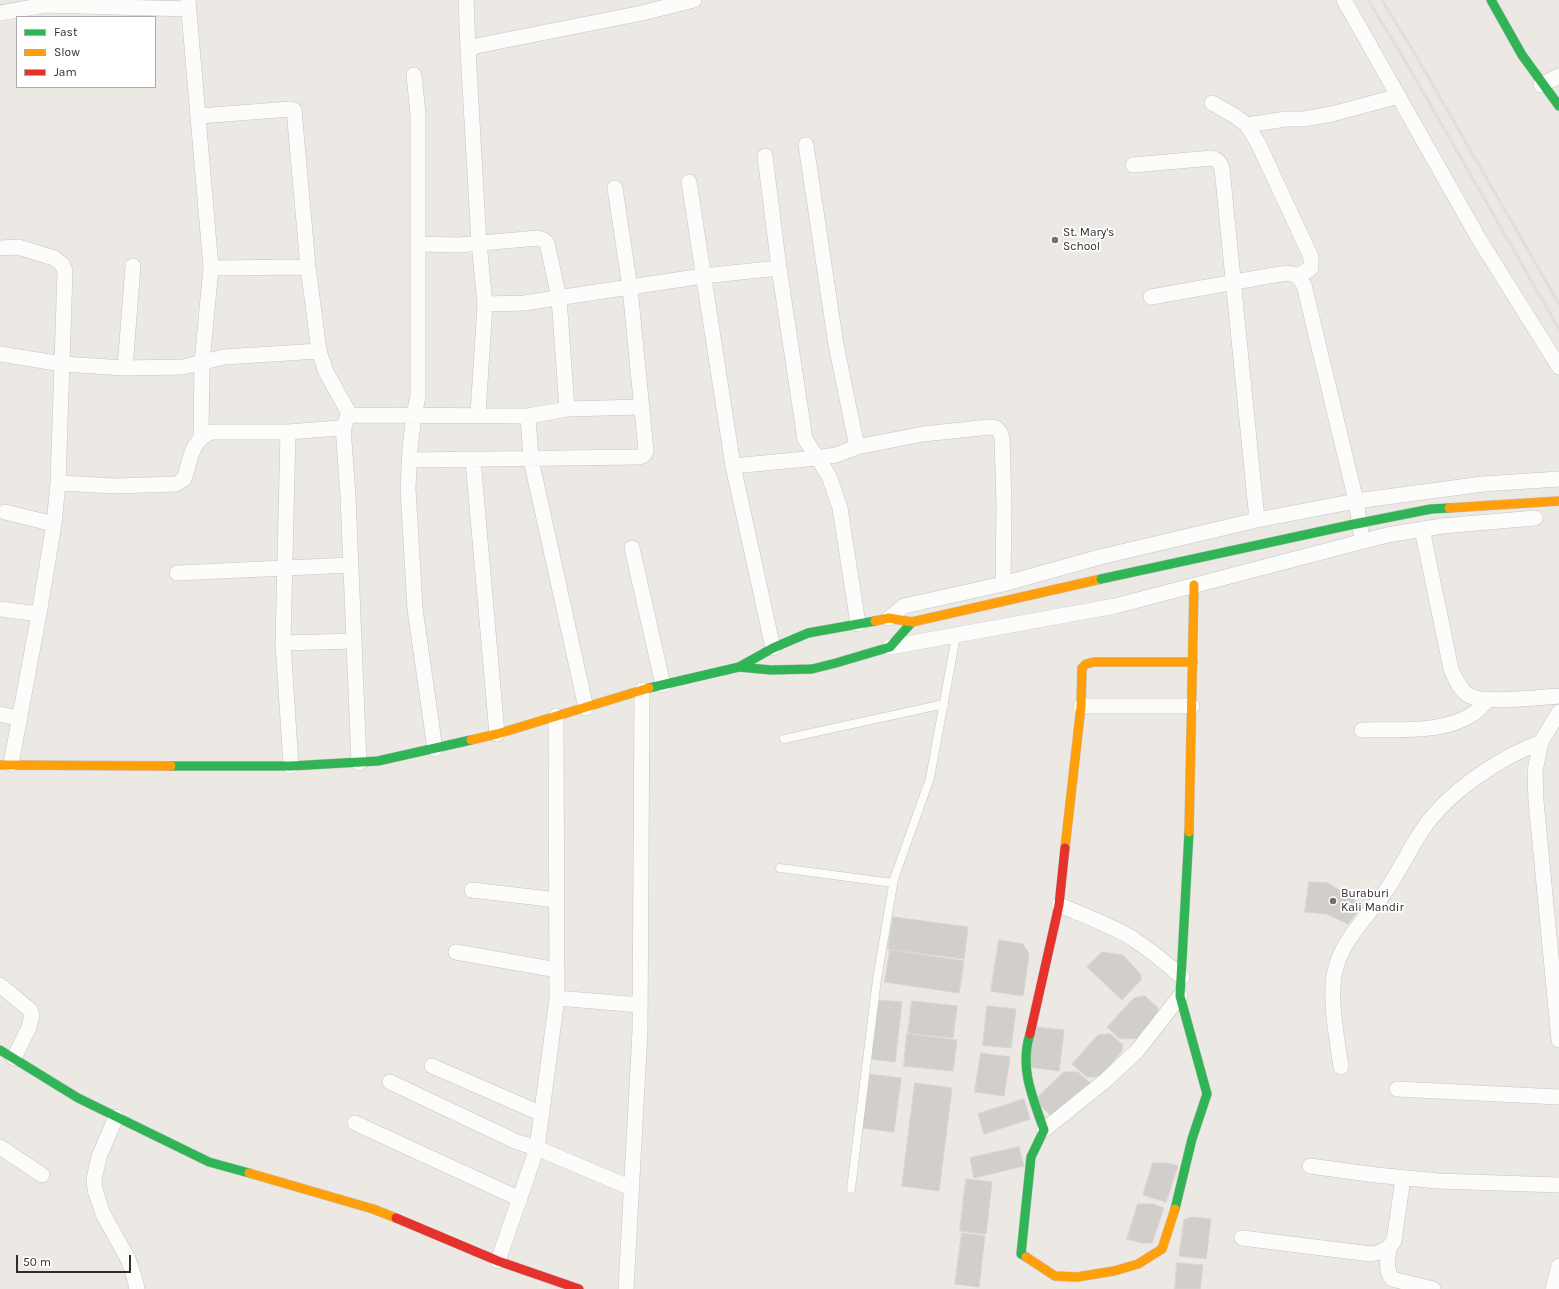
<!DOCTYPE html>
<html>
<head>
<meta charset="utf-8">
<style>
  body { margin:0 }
  #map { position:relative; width:1559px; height:1289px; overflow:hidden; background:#ece8e4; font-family:Karla,sans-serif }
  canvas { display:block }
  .legend { position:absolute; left:16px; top:16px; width:140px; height:72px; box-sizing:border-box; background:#fff; border:1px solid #ababab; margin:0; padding:5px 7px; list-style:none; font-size:12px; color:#2e2e2e }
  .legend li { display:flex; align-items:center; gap:8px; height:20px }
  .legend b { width:20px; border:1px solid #ababab }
  .scale { position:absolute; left:16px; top:1255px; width:115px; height:18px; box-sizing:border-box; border:2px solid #2e2e2e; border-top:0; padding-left:5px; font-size:12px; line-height:14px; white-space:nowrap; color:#2e2e2e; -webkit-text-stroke:3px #fff; paint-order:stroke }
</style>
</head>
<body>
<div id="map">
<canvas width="1559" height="1289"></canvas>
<ul class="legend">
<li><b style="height:5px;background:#30b455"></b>Fast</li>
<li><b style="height:5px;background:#ff9f0a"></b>Slow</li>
<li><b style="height:5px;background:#e5322d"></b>Jam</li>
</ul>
<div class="scale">50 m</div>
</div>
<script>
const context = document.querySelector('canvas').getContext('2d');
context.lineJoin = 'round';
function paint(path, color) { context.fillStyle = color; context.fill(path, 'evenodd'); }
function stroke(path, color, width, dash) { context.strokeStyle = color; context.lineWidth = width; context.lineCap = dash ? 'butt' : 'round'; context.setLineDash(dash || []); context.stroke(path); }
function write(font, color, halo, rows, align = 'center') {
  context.font = font + ' Karla,sans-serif'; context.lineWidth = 3.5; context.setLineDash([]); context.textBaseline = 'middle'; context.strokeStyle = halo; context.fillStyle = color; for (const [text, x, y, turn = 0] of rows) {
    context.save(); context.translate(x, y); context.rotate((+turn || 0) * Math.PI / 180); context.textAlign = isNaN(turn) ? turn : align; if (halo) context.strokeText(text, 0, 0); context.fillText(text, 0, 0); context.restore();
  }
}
const building = new Path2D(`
  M 1309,882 L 1328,883 L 1363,905 L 1348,924 L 1327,914 L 1305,912 Z
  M 893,917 L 968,927 L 964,959 L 888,949 Z
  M 999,940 L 1023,944 L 1029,954 L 1023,996 L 991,991 Z
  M 890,950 L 964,961 L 959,993 L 885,982 Z
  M 1102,952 L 1123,955 L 1141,975 L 1141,980 L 1122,1000 L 1087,967 Z
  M 1145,996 L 1158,1008 L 1157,1016 L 1137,1038 L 1120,1039 L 1107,1027 L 1134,998 Z
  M 877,1000 L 902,1002 L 895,1062 L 871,1059 Z
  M 912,1001 L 957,1006 L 953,1038 L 908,1033 Z
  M 987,1006 L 1016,1009 L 1011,1048 L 983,1045 Z
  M 1034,1027 L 1064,1030 L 1059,1071 L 1029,1067 Z
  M 907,1034 L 957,1040 L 953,1071 L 904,1066 Z
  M 1110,1034 L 1123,1045 L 1122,1051 L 1100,1077 L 1087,1077 L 1072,1064 L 1098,1035 Z
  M 981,1053 L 1010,1057 L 1004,1096 L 975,1092 Z
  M 1064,1072 L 1078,1072 L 1091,1084 L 1055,1120 L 1035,1100 Z
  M 868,1074 L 901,1078 L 894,1132 L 861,1128 Z
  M 915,1083 L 952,1088 L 939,1191 L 902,1186 Z
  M 1024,1099 L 1030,1119 L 984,1134 L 978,1114 Z
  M 1019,1147 L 1024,1166 L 974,1178 L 970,1158 Z
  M 1153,1163 L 1167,1163 L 1178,1166 L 1166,1202 L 1143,1195 Z
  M 966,1179 L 992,1182 L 986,1234 L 960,1231 Z
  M 1138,1204 L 1153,1204 L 1164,1208 L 1152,1243 L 1142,1243 L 1127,1239 Z
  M 1193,1217 L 1211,1219 L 1206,1259 L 1179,1256 L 1184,1220 Z
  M 962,1233 L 985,1236 L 979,1287 L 955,1284 Z
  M 1177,1263 L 1203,1265 L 1200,1289 L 1175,1289 Z`);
const lane = new Path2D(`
  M 784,739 L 944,704
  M 780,868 L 893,883
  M 851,1189 L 877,979 L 894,879 L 930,778 L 956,636`);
const street = new Path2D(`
  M 188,0 L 211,268 L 202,362 L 201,437
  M 466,0 L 468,51 L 479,243 L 485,304 L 478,414
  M 1344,0 L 1479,239 L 1559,367
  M 0,13 L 44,5 L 189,9
  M 468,51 L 476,46 L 642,13 L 694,0
  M 414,75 L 418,114 L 418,396 L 414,415 L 410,448 L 408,488 L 415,609 L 435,749
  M 1541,85 L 1559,76
  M 1212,103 L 1235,116 L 1247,125 L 1258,143 L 1311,257 L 1311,268 L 1298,276
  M 199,116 L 291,109 L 294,110 L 308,267 L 319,351 L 326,372 L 350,415
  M 1247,125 L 1286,119 L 1304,119 L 1332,114 L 1399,96
  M 806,145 L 836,345 L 857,447
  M 765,156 L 779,268 L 805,439 L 829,476 L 840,508 L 858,624
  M 1133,165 L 1212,158 C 1218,160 1220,162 1222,168 L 1257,520
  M 689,182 L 733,466 L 773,648
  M 418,244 L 459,245 L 538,238 L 544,240 L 547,243 L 559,298 L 567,409
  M 0,248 L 18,247 L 54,258 L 62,264 L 65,271 L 58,483 L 54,524 L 39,614 L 11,764
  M 211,268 L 308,267
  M 1151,297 L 1280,274 C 1294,272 1297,274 1304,285 L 1356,501 L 1361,533
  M 485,304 L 524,303 L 703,276 L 779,268
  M 0,354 L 62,364 L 125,368 L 183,367 L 224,357 L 319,351
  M 125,368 L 133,266
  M 528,416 L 531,460 L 586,708
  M 343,427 L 348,496 L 359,763
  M 288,432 L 283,643 L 291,766
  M 409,460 L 639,457 L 644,455 L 646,451 L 630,288 L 615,188
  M 473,460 L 497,734
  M 733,466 L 817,458 L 836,455 L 857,447 L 923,434 L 990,427 L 996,428 L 1000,432 L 1002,438 L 1004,504 L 1003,584
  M 58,483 L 115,486 L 176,484 L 184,479 C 191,460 190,440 212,432 L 288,432 L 339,428 L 345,425 L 347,417 L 350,415 L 528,416 L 567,409 L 641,407
  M 5,512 L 54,524
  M 1422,529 L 1451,669 C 1455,678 1460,691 1470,696 C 1485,704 1540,697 1559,696
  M 632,548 L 663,685
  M 177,573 L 351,565
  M 0,609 L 39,614
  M 889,618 L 904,606 L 1003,584 L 1100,557 L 1257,520 L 1356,501 L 1483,484 L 1559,479
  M 283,643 L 354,641
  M 890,647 L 1115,606 L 1387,535 L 1442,526 L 1535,518
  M 1081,706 L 1192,706
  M 1559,712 L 1541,742 L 1535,771 L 1536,801 L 1559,1040
  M 0,714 L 20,719
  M 1362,730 C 1396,729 1445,734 1474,713 C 1479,710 1483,704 1488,700
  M 472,890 L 557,900
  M 1059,905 C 1083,915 1109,924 1132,938 C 1150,950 1166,963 1182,977
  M 456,952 L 557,970
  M 0,985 L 30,1010 L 32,1015 L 29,1027 L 14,1058
  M 557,998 L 640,1005
  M 432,1066 L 542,1114
  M 1341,1067 C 1337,1039 1328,994 1336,967 C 1344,937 1370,914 1387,889 C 1400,870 1410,848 1423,829 C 1448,792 1499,758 1541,742
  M 390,1082 L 517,1142 L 537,1148 L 631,1188
  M 1397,1089 L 1559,1097
  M 116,1117 L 99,1157 L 94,1179 L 95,1190 L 103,1214 L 128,1259 L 134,1276 L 137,1289
  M 355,1123 L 520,1199
  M 1044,1130 L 1106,1080 L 1137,1051 L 1180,996
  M 0,1147 L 42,1175
  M 1310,1166 L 1376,1175 L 1438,1181 L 1559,1185
  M 1242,1238 L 1371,1254 C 1381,1252 1388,1250 1394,1241 L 1403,1178
  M 1389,1248 C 1388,1259 1385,1269 1392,1279 L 1433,1289
  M 498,1261 L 537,1148 L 557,998 L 556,716
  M 626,1289 L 640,1031 L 642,690
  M 1553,1289 L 1559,1266`);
const fast = new Path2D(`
  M 1491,0 L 1522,55 L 1559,106
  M 739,667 L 771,670 L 812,669 L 836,663 L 890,647 L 912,622
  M 649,688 L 739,667 L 773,648 L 808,633 L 875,621
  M 171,766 L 291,766 L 378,761 L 471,740
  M 0,1050 L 78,1098 L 209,1162 L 249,1173
  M 1175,1209 L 1192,1139 L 1207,1094 L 1180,996 L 1189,832
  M 1026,1257 L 1021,1254 L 1031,1157 L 1044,1130 C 1033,1098 1019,1068 1030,1034`);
const slow = new Path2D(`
  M 875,621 L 889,618 L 912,622 L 1101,579
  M 471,740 L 497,734 L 649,688
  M 0,765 L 171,766
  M 1189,832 L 1194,585
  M 1065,848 L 1081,706 L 1082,668 L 1086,664 L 1094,662 L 1193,662
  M 249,1173 L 373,1209 L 396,1218
  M 1026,1257 L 1055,1276 L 1077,1277 L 1114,1271 L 1138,1264 L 1162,1249 L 1175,1209`);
const jam = new Path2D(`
  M 1030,1034 L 1059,905 L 1065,848
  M 396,1218 L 498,1261 L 579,1289`);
const rail = new Path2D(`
  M 1368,0 L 1403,57 L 1559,329
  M 1382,0 L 1415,54 L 1559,304`);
const fastBridge = new Path2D(`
  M 1101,579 L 1350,525 L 1431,509 L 1449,508`);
const slowBridge = new Path2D(`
  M 1449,508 L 1559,501`);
const markers = [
  [1055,240,4,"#706f6e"],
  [1333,901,4,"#706f6e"]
];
const poiNames = [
  ["St. Mary's",1063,233],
  ["School",1063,247],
  ["Buraburi",1341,894],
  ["Kali Mandir",1341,908]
];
paint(building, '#d1cecb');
stroke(building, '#d7d4d0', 1);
stroke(lane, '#c5c4c5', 9);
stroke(street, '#c5c4c5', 16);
stroke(fast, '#c5c4c5', 10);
stroke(slow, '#c5c4c5', 10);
stroke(jam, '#c5c4c5', 10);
stroke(lane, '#fcfcfb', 8);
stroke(street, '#fcfcfb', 15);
stroke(fast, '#30b455', 9);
stroke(slow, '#ff9f0a', 9);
stroke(jam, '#e5322d', 9);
stroke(rail, '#dfdfe1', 3);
stroke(fastBridge, '#c6c5c4', 10, []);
stroke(slowBridge, '#c6c5c4', 10, []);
stroke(fastBridge, '#30b455', 9);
stroke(slowBridge, '#ff9f0a', 9);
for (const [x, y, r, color] of markers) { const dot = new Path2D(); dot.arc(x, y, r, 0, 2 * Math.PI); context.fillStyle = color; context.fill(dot); stroke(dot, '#fff', 1.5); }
write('12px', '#2e2e2e', '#fff', poiNames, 'left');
</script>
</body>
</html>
